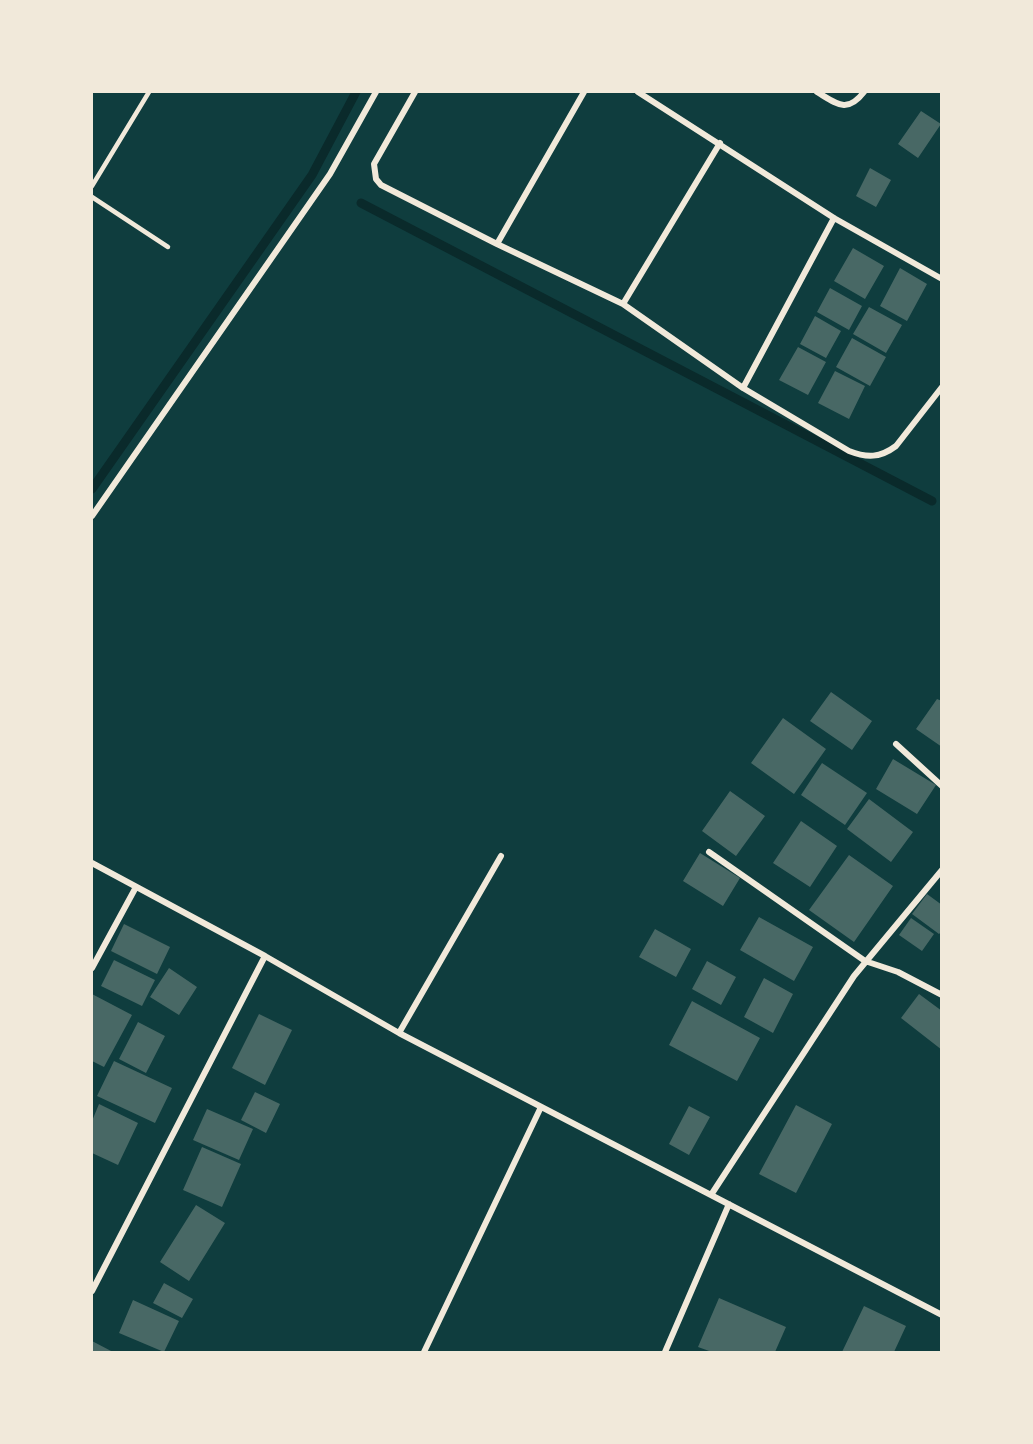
<!DOCTYPE html>
<html>
<head>
<meta charset="utf-8">
<style>
  body { margin:0 }
  #map { position:relative; width:1033px; height:1444px; overflow:hidden; background:#0f3d3e; font-family:"DM Sans",sans-serif }
  canvas { display:block }
  .frame { position:absolute; inset:0; border:93px solid #f1e9da; pointer-events:none }
</style>
</head>
<body>
<div id="map">
<canvas width="1033" height="1444"></canvas>
<div class="frame"></div>
</div>
<script>
const context = document.querySelector('canvas').getContext('2d');
context.lineJoin = 'round';
function stroke(path, color, width, dash) { context.strokeStyle = color; context.lineWidth = width; context.lineCap = dash ? 'butt' : 'round'; context.setLineDash(dash || []); context.stroke(path); }
function paint(path, color) { context.fillStyle = color; context.fill(path, 'evenodd'); }
const stream = new Path2D(`
  M 361,203 L 932,501
  M 92,489 L 312,175 L 356,92`);
const building = new Path2D(`
  M 921,111 L 941,124 L 918,158 L 898,144 Z
  M 870,168 L 891,180 L 876,207 L 856,196 Z
  M 853,248 L 884,266 L 865,299 L 834,281 Z
  M 900,268 L 927,284 L 907,321 L 880,306 Z
  M 830,288 L 862,306 L 849,330 L 817,312 Z
  M 869,307 L 902,325 L 886,353 L 853,334 Z
  M 815,316 L 841,331 L 826,358 L 800,344 Z
  M 852,338 L 886,357 L 870,386 L 836,367 Z
  M 798,347 L 826,362 L 808,395 L 779,380 Z
  M 835,371 L 865,386 L 849,419 L 818,403 Z
  M 831,692 L 872,721 L 852,750 L 810,721 Z
  M 937,699 L 942,701 L 942,747 L 916,729 Z
  M 783,718 L 826,749 L 794,794 L 751,763 Z
  M 893,759 L 936,785 L 917,814 L 876,789 Z
  M 822,763 L 867,793 L 845,825 L 801,795 Z
  M 730,791 L 765,816 L 736,856 L 702,831 Z
  M 869,799 L 913,832 L 891,862 L 847,829 Z
  M 801,821 L 837,846 L 810,887 L 773,863 Z
  M 700,853 L 740,878 L 723,906 L 683,881 Z
  M 849,855 L 893,886 L 854,942 L 809,910 Z
  M 927,894 L 942,905 L 942,931 L 939,934 L 912,914 Z
  M 759,917 L 813,947 L 794,981 L 740,950 Z
  M 911,918 L 934,934 L 922,951 L 899,935 Z
  M 124,924 L 170,947 L 157,974 L 111,951 Z
  M 655,929 L 691,949 L 676,977 L 639,957 Z
  M 114,960 L 155,980 L 142,1006 L 101,986 Z
  M 707,961 L 736,977 L 721,1005 L 692,989 Z
  M 169,968 L 197,987 L 179,1015 L 150,997 Z
  M 764,978 L 793,994 L 773,1033 L 744,1017 Z
  M 92,994 L 132,1015 L 104,1067 L 92,1061 Z
  M 919,994 L 942,1011 L 942,1050 L 901,1018 Z
  M 692,1001 L 760,1038 L 737,1081 L 669,1045 Z
  M 259,1014 L 292,1030 L 265,1085 L 232,1068 Z
  M 138,1022 L 165,1036 L 146,1073 L 119,1059 Z
  M 114,1061 L 172,1088 L 155,1123 L 97,1096 Z
  M 255,1092 L 280,1104 L 266,1133 L 241,1120 Z
  M 99,1104 L 138,1123 L 118,1165 L 92,1153 L 92,1121 Z
  M 796,1105 L 832,1124 L 796,1193 L 759,1174 Z
  M 689,1106 L 710,1117 L 689,1155 L 669,1144 Z
  M 207,1109 L 253,1129 L 239,1160 L 193,1140 Z
  M 202,1147 L 241,1164 L 222,1207 L 183,1190 Z
  M 196,1205 L 225,1223 L 189,1281 L 160,1262 Z
  M 164,1283 L 193,1299 L 182,1318 L 153,1303 Z
  M 719,1298 L 786,1327 L 775,1352 L 712,1352 L 698,1347 Z
  M 133,1300 L 179,1321 L 164,1352 L 119,1333 Z
  M 864,1306 L 906,1326 L 894,1352 L 842,1352 Z
  M 92,1341 L 113,1352 L 92,1352 Z`);
const service = new Path2D(`
  M 92,186 L 149,92
  M 92,197 L 168,247`);
const minor = new Path2D(`
  M 415,92 L 374,164 L 376,179 L 381,185 L 497,244 L 623,304 L 743,388 L 849,451 C 867,458 880,458 896,446 L 942,387
  M 638,92 L 834,218 L 942,279
  M 817,92 C 837,104 847,114 864,92
  M 497,244 L 584,92
  M 623,304 L 720,143
  M 743,388 L 834,218
  M 92,516 L 330,174 L 376,92
  M 896,744 L 942,786
  M 709,852 L 865,961 L 898,972 L 942,995
  M 92,863 L 265,956 L 399,1033 L 942,1315
  M 92,968 L 136,887
  M 399,1033 L 501,856
  M 711,1195 L 854,976 L 942,870
  M 92,1291 L 265,956
  M 424,1352 L 541,1107
  M 665,1352 L 729,1204`);
stroke(stream, '#0a2a2b', 9);
paint(building, '#486865');
stroke(service, '#f1e9da', 4.5);
stroke(minor, '#f1e9da', 6);
</script>
</body>
</html>
